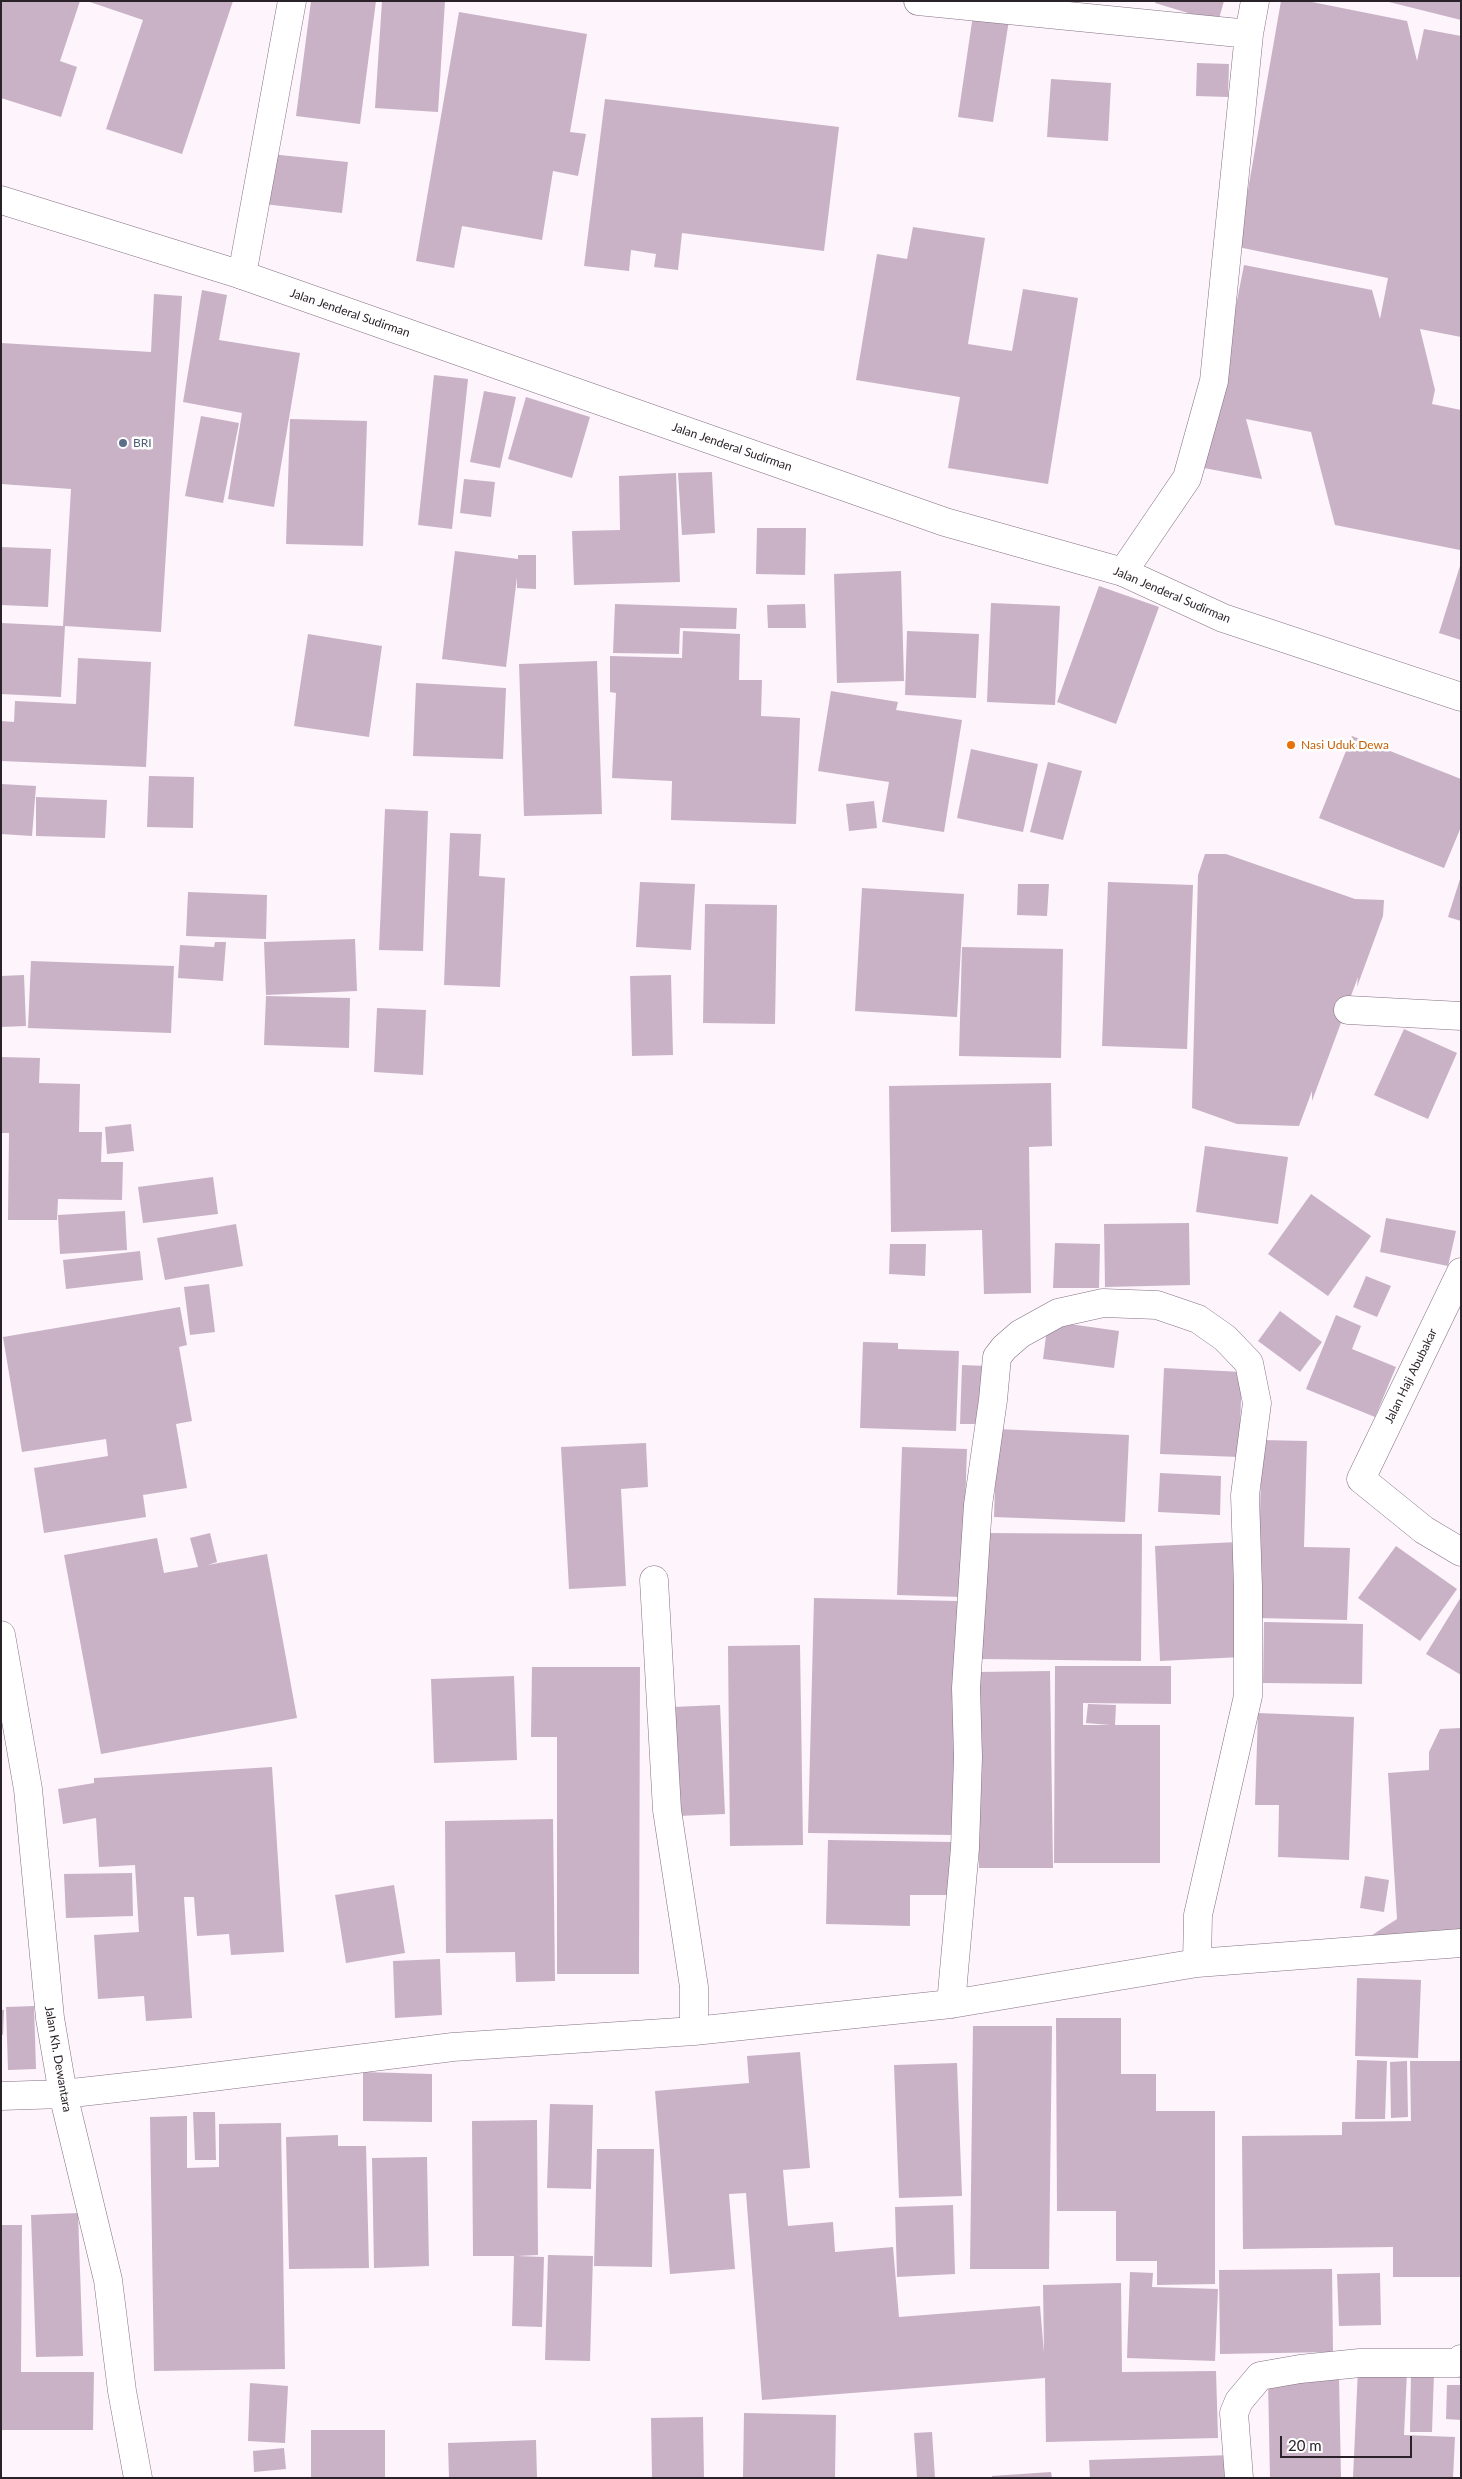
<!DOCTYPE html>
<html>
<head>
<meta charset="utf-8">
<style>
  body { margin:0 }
  #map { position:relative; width:1462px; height:2479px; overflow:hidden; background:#fdf4fc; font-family:Lato,sans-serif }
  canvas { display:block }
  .frame { position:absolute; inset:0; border:2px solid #2a2229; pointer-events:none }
  .scale { position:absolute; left:1280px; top:2436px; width:132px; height:22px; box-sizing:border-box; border:2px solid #2a2229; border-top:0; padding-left:6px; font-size:15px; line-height:18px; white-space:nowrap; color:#2a2229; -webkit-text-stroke:4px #fff; paint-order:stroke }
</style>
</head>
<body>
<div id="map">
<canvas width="1462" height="2479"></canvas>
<div class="frame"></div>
<div class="scale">20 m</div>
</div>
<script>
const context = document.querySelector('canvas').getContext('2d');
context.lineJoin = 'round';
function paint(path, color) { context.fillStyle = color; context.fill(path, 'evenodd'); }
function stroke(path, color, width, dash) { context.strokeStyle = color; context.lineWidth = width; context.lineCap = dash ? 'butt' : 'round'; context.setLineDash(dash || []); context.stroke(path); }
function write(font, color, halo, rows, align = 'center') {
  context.font = font + ' Lato,sans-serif'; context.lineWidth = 5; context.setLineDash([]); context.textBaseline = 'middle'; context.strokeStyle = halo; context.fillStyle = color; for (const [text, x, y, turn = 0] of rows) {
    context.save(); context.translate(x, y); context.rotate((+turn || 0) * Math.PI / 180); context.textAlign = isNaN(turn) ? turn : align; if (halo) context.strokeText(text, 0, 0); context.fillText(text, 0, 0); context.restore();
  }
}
const building = new Path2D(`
  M 1,1 L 80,1 L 60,61 L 77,67 L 61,117 L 1,98 Z
  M 87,1 L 233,1 L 182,154 L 106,129 L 143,20 Z
  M 311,1 L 376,1 L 360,124 L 296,116 Z
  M 382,1 L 445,1 L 438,112 L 375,108 Z
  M 1156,1 L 1224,1 L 1218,22 L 1155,3 Z
  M 1281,1 L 1307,1 L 1407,21 L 1417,61 L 1424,29 L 1461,36 L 1461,337 L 1420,329 L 1435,390 L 1432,404 L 1461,410 L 1460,550 L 1335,525 L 1311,432 L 1246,419 L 1262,479 L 1204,468 L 1244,265 L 1372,290 L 1380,319 L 1388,278 L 1238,247 Z
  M 1389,1 L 1461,1 L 1461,20 L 1389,2 Z
  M 459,12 L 587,34 L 570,132 L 586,134 L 578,176 L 553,171 L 542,240 L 462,226 L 454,268 L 416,261 Z
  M 973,15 L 1009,20 L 993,122 L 958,117 Z
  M 1197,63 L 1229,64 L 1228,97 L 1196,96 Z
  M 1051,79 L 1111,83 L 1108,141 L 1047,137 Z
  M 605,99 L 839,127 L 824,251 L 682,233 L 678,270 L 654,267 L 656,254 L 631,250 L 629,271 L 584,266 Z
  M 270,154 L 348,162 L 342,213 L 264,204 Z
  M 913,227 L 985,238 L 968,344 L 1012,351 L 1023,289 L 1078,298 L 1048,484 L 948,468 L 960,397 L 856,380 L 877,254 L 907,259 Z
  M 202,290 L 227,295 L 219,340 L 300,353 L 274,507 L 228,499 L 242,413 L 183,402 Z
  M 154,294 L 182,296 L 161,632 L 65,626 L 61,697 L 1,694 L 1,623 L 63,626 L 71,489 L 1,484 L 1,343 L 151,352 Z
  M 434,375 L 468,379 L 452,529 L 418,525 Z
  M 484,391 L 516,397 L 500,468 L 470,462 Z
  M 526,397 L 590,417 L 572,478 L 508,459 Z
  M 201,416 L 239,423 L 223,503 L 185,496 Z
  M 290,419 L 367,421 L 363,546 L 286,544 Z
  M 712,472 L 715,533 L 682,535 L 678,473 Z
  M 676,473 L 680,582 L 574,585 L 572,531 L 620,530 L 619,476 Z
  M 464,479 L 495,482 L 491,517 L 460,513 Z
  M 757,528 L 806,528 L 805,575 L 756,574 Z
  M 1,547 L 51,549 L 48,607 L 1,605 Z
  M 455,551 L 518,559 L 518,555 L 536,555 L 536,589 L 517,588 L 517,577 L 506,667 L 442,659 Z
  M 1460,566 L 1461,566 L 1461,640 L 1439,633 Z
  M 901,571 L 904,681 L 837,683 L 834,574 Z
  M 1099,586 L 1159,607 L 1116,724 L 1057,702 Z
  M 991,603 L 1060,606 L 1055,705 L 987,702 Z
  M 615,604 L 737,608 L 736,629 L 680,628 L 679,654 L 613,653 Z
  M 805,604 L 806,628 L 768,628 L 767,605 Z
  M 683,631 L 740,634 L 739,680 L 762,680 L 761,716 L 800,718 L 796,824 L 671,820 L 672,781 L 612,778 L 616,693 L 610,692 L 610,656 L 682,658 Z
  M 907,631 L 979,634 L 976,698 L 905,695 Z
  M 308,634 L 382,646 L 369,737 L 294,726 Z
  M 78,658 L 151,662 L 146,767 L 1,761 L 1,721 L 14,722 L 15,701 L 76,704 Z
  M 597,661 L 602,814 L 524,816 L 519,664 Z
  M 416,683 L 506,688 L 503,759 L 413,756 Z
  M 831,691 L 898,702 L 896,710 L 962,720 L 944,832 L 882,822 L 889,782 L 818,771 Z
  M 1352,736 L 1461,779 L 1461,827 L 1444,868 L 1319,818 Z
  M 971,749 L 1038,764 L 1023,832 L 957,818 Z
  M 1048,762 L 1082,771 L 1063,840 L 1030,832 Z
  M 149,776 L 194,777 L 193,828 L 147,827 Z
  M 1,784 L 36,786 L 32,836 L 1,834 Z
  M 36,797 L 107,800 L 105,838 L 36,836 Z
  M 874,801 L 877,828 L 849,831 L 846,804 Z
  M 385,809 L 428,811 L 423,951 L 379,950 Z
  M 450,833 L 481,834 L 479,876 L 505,878 L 500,987 L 444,985 Z
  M 1205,854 L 1226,854 L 1355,899 L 1384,900 L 1383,916 L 1357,987 L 1358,977 L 1312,1101 L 1312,1091 L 1299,1126 L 1237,1124 L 1192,1108 L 1198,875 Z
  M 1460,879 L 1461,879 L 1461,921 L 1448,917 Z
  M 640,882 L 695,884 L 691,950 L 636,947 Z
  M 1108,882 L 1193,885 L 1187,1049 L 1102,1046 Z
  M 1018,884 L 1049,884 L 1047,916 L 1017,915 Z
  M 862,888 L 964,894 L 957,1017 L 855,1011 Z
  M 188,892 L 267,895 L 266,939 L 186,936 Z
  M 705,904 L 777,905 L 775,1024 L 703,1023 Z
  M 355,939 L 357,991 L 266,995 L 264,942 Z
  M 215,942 L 226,942 L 223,981 L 178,978 L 180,945 L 214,947 Z
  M 962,947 L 1063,949 L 1061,1058 L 959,1056 Z
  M 31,961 L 174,966 L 171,1033 L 28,1028 Z
  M 24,975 L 26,1026 L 1,1027 L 1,976 Z
  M 671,975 L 673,1055 L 632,1056 L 630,976 Z
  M 266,996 L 350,998 L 349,1048 L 264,1045 Z
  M 377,1008 L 426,1010 L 423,1075 L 374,1072 Z
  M 1404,1029 L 1457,1053 L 1428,1119 L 1374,1095 Z
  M 1,1057 L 40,1058 L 39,1083 L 80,1084 L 79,1132 L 102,1132 L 101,1162 L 123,1162 L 122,1200 L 58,1199 L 57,1220 L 8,1220 L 9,1133 L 1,1133 Z
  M 1051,1083 L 1052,1146 L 1029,1147 L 1031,1293 L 984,1294 L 982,1230 L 891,1232 L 889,1086 Z
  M 131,1124 L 134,1151 L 107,1154 L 105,1127 Z
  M 1205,1146 L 1288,1157 L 1278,1224 L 1196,1212 Z
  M 213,1177 L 218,1214 L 143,1223 L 138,1187 Z
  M 1311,1194 L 1371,1236 L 1328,1296 L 1268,1254 Z
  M 125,1211 L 127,1250 L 60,1254 L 58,1215 Z
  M 1386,1218 L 1456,1231 L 1448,1266 L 1380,1252 Z
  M 1189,1223 L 1190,1285 L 1105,1287 L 1104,1224 Z
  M 236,1224 L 243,1266 L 165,1280 L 157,1238 Z
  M 1055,1243 L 1100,1244 L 1099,1288 L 1053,1288 Z
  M 890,1244 L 926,1244 L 925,1276 L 889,1274 Z
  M 140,1251 L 143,1280 L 66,1289 L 63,1260 Z
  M 1366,1276 L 1391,1286 L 1377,1317 L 1353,1307 Z
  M 209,1284 L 215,1332 L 190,1335 L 184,1287 Z
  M 180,1307 L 187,1345 L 179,1347 L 192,1421 L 176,1424 L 187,1488 L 143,1495 L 146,1517 L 44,1533 L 34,1468 L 108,1456 L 106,1439 L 22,1452 L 3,1337 Z
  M 1280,1311 L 1322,1342 L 1300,1372 L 1258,1341 Z
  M 1336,1315 L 1361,1326 L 1352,1349 L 1396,1367 L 1375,1417 L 1306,1389 Z
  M 1048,1321 L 1119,1331 L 1114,1368 L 1043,1359 Z
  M 863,1342 L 898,1343 L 898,1349 L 959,1351 L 956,1431 L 860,1428 Z
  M 962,1365 L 987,1366 L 986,1424 L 960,1424 Z
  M 1164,1368 L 1242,1372 L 1239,1457 L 1160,1454 Z
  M 997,1429 L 1129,1435 L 1125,1522 L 994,1517 Z
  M 1262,1440 L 1307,1441 L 1304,1547 L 1350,1548 L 1347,1620 L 1257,1618 Z
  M 646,1443 L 648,1487 L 621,1489 L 626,1586 L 569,1589 L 561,1447 Z
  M 902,1447 L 967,1449 L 962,1597 L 897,1595 Z
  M 1160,1473 L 1221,1476 L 1220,1515 L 1158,1512 Z
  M 210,1533 L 217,1562 L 208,1565 L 267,1554 L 297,1718 L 101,1754 L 64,1555 L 157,1538 L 164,1573 L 198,1567 L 190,1538 Z
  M 982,1533 L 1142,1534 L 1141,1661 L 981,1659 Z
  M 1237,1542 L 1242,1657 L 1160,1661 L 1155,1546 Z
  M 1396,1546 L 1457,1589 L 1420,1641 L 1358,1598 Z
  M 1461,1597 L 1461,1675 L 1426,1654 Z
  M 814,1598 L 958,1601 L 953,1835 L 808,1833 Z
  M 1264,1622 L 1363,1624 L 1362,1684 L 1263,1683 Z
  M 800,1645 L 803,1845 L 730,1846 L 728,1646 Z
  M 1055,1666 L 1171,1666 L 1171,1704 L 1083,1703 L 1083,1725 L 1110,1725 L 1086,1723 L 1088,1704 L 1116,1705 L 1115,1725 L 1160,1725 L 1160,1863 L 1054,1863 Z
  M 532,1667 L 640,1667 L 639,1974 L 557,1974 L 557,1737 L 531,1737 Z
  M 1050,1671 L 1053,1868 L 979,1868 L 977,1672 Z
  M 514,1676 L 517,1760 L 434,1763 L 431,1679 Z
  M 720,1705 L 725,1814 L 678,1816 L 673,1707 Z
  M 1258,1713 L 1354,1717 L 1349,1860 L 1278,1857 L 1279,1805 L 1255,1805 Z
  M 1461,1728 L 1461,1930 L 1369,1937 L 1397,1919 L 1388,1773 L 1429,1770 L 1429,1752 L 1440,1729 Z
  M 272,1767 L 284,1952 L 231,1955 L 229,1934 L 197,1936 L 194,1897 L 184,1897 L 192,2018 L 146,2021 L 144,1996 L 98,1999 L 94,1935 L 139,1932 L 135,1865 L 99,1867 L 96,1818 L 63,1824 L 58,1789 L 94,1783 L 94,1778 Z
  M 553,1819 L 555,1981 L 516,1982 L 515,1952 L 446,1953 L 445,1821 Z
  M 828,1840 L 951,1842 L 950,1895 L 910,1895 L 910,1926 L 826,1924 Z
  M 132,1873 L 133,1916 L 66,1918 L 64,1874 Z
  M 1365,1876 L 1389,1880 L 1384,1912 L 1360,1908 Z
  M 394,1885 L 405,1953 L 346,1963 L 335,1895 Z
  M 440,1959 L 442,2015 L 395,2018 L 393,1961 Z
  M 1357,1978 L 1421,1980 L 1418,2058 L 1355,2056 Z
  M 34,2006 L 36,2069 L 8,2070 L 6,2007 Z
  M 1,2010 L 4,2010 L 3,2035 L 1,2034 Z
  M 1056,2018 L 1121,2018 L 1121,2074 L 1156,2074 L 1156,2111 L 1215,2111 L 1215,2284 L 1157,2285 L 1157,2261 L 1116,2261 L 1116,2211 L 1057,2211 Z
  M 973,2026 L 1052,2026 L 1049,2269 L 970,2269 Z
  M 800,2052 L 810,2168 L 783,2170 L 788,2226 L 833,2222 L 835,2252 L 893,2247 L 899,2317 L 1040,2306 L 1044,2353 L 1043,2285 L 1121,2283 L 1122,2372 L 1216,2371 L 1218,2438 L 1046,2442 L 1045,2378 L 762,2400 L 746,2193 L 729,2194 L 735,2269 L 670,2274 L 655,2091 L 749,2083 L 747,2056 Z
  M 1357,2060 L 1387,2061 L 1385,2119 L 1355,2119 Z
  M 1407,2061 L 1408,2117 L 1391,2118 L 1390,2062 Z
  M 1410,2061 L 1461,2061 L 1461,2277 L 1393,2277 L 1393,2247 L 1243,2249 L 1242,2136 L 1342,2135 L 1342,2122 L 1411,2121 Z
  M 957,2063 L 962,2196 L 899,2198 L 894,2065 Z
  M 363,2072 L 432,2074 L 432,2122 L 363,2121 Z
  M 550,2104 L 593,2105 L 591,2189 L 547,2188 Z
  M 193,2112 L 215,2112 L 216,2160 L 195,2160 Z
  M 187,2116 L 187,2168 L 219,2167 L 219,2124 L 281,2123 L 285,2369 L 154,2371 L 150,2117 Z
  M 537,2120 L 538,2255 L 517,2256 L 544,2257 L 542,2327 L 512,2326 L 514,2256 L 473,2256 L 472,2121 Z
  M 338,2135 L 338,2146 L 366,2146 L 369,2268 L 289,2269 L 286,2137 Z
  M 597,2149 L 654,2149 L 652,2267 L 594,2266 Z
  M 427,2157 L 429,2266 L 374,2268 L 372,2158 Z
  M 953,2205 L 955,2274 L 897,2277 L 895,2207 Z
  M 78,2213 L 83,2356 L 36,2357 L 31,2215 Z
  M 1,2225 L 22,2225 L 21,2372 L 94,2372 L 93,2430 L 2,2430 Z
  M 548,2255 L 593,2256 L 590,2361 L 545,2360 Z
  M 1332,2269 L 1333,2352 L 1220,2354 L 1219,2270 Z
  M 1130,2272 L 1153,2273 L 1152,2287 L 1218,2289 L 1215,2361 L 1127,2358 Z
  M 1380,2273 L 1381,2325 L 1339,2326 L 1337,2274 Z
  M 1358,2369 L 1407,2371 L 1404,2435 L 1455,2437 L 1453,2478 L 1353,2478 Z
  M 1411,2373 L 1434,2373 L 1432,2432 L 1410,2432 Z
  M 1339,2378 L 1341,2478 L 1270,2478 L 1268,2380 Z
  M 250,2383 L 288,2386 L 285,2443 L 248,2441 Z
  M 1447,2385 L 1461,2385 L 1461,2420 L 1446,2419 Z
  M 744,2413 L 836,2415 L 835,2478 L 743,2478 Z
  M 703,2417 L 704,2478 L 652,2478 L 651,2418 Z
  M 311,2430 L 385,2430 L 385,2478 L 311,2478 Z
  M 932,2432 L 935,2478 L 917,2478 L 914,2433 Z
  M 536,2440 L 537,2478 L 449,2478 L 448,2443 Z
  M 284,2448 L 286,2469 L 254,2472 L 253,2451 Z
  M 1231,2455 L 1232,2478 L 1090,2478 L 1089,2460 Z
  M 1051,2472 L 1052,2478 L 992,2478 L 992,2476 Z`);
const street = new Path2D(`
  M 918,1 L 1249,34
  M 242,275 L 292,1
  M 1123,572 L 1187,478 L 1214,381 L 1249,34 L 1255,1
  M 1348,1010 L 1461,1016
  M 1461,1272 L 1361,1479 L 1424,1530 L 1461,1552
  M 654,1580 L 667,1810 L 694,1987 L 694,2031
  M 1,1635 L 28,1789 L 50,2018 L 63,2094 L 108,2280 L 122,2391 L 138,2478
  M 951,2004 L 965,1848 L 968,1757 L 966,1688 L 978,1505 L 993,1400 L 997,1357 L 1004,1348 L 1020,1334 L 1058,1313 L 1103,1303 L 1157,1305 L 1198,1319 L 1225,1338 L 1249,1363 L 1257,1403 L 1245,1495 L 1248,1587 L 1248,1696 L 1198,1915 L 1197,1963
  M 1,2096 L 63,2094 L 180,2081 L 453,2047 L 694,2031 L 951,2004 L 1197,1963 L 1461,1943
  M 1239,2478 L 1234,2413 L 1239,2401 L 1260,2376 L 1300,2369 L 1360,2363 L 1457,2363 L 1461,2359`);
const highway = new Path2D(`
  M 1,200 L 242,275 L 945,522 L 1123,572 L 1223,618 L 1461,697`);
const markers = [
  [123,443,5,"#5c6f8a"],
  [1291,745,5,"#e8710a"]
];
const streetNames = [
  ["Jalan Jenderal Sudirman",350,313,19],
  ["Jalan Jenderal Sudirman",732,447,19],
  ["Jalan Jenderal Sudirman",1172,595,23],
  ["Jalan Haji Abubakar",1411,1376,-64],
  ["Jalan Kh. Dewantara",58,2059,80]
];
const serviceNames = [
  ["BRI",133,443]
];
const foodNames = [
  ["Nasi Uduk Dewa",1301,745]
];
paint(building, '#c9b2c6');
stroke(street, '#857083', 29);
stroke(highway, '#857083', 29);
stroke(street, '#fff', 28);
stroke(highway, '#fff', 28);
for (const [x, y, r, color] of markers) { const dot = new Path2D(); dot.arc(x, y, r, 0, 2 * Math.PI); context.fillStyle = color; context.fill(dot); stroke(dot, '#fff', 2); }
write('12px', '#2a2229', '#fff', streetNames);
write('12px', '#4e5e75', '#fff', serviceNames, 'left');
write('12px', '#c56008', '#fff', foodNames, 'left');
</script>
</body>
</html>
